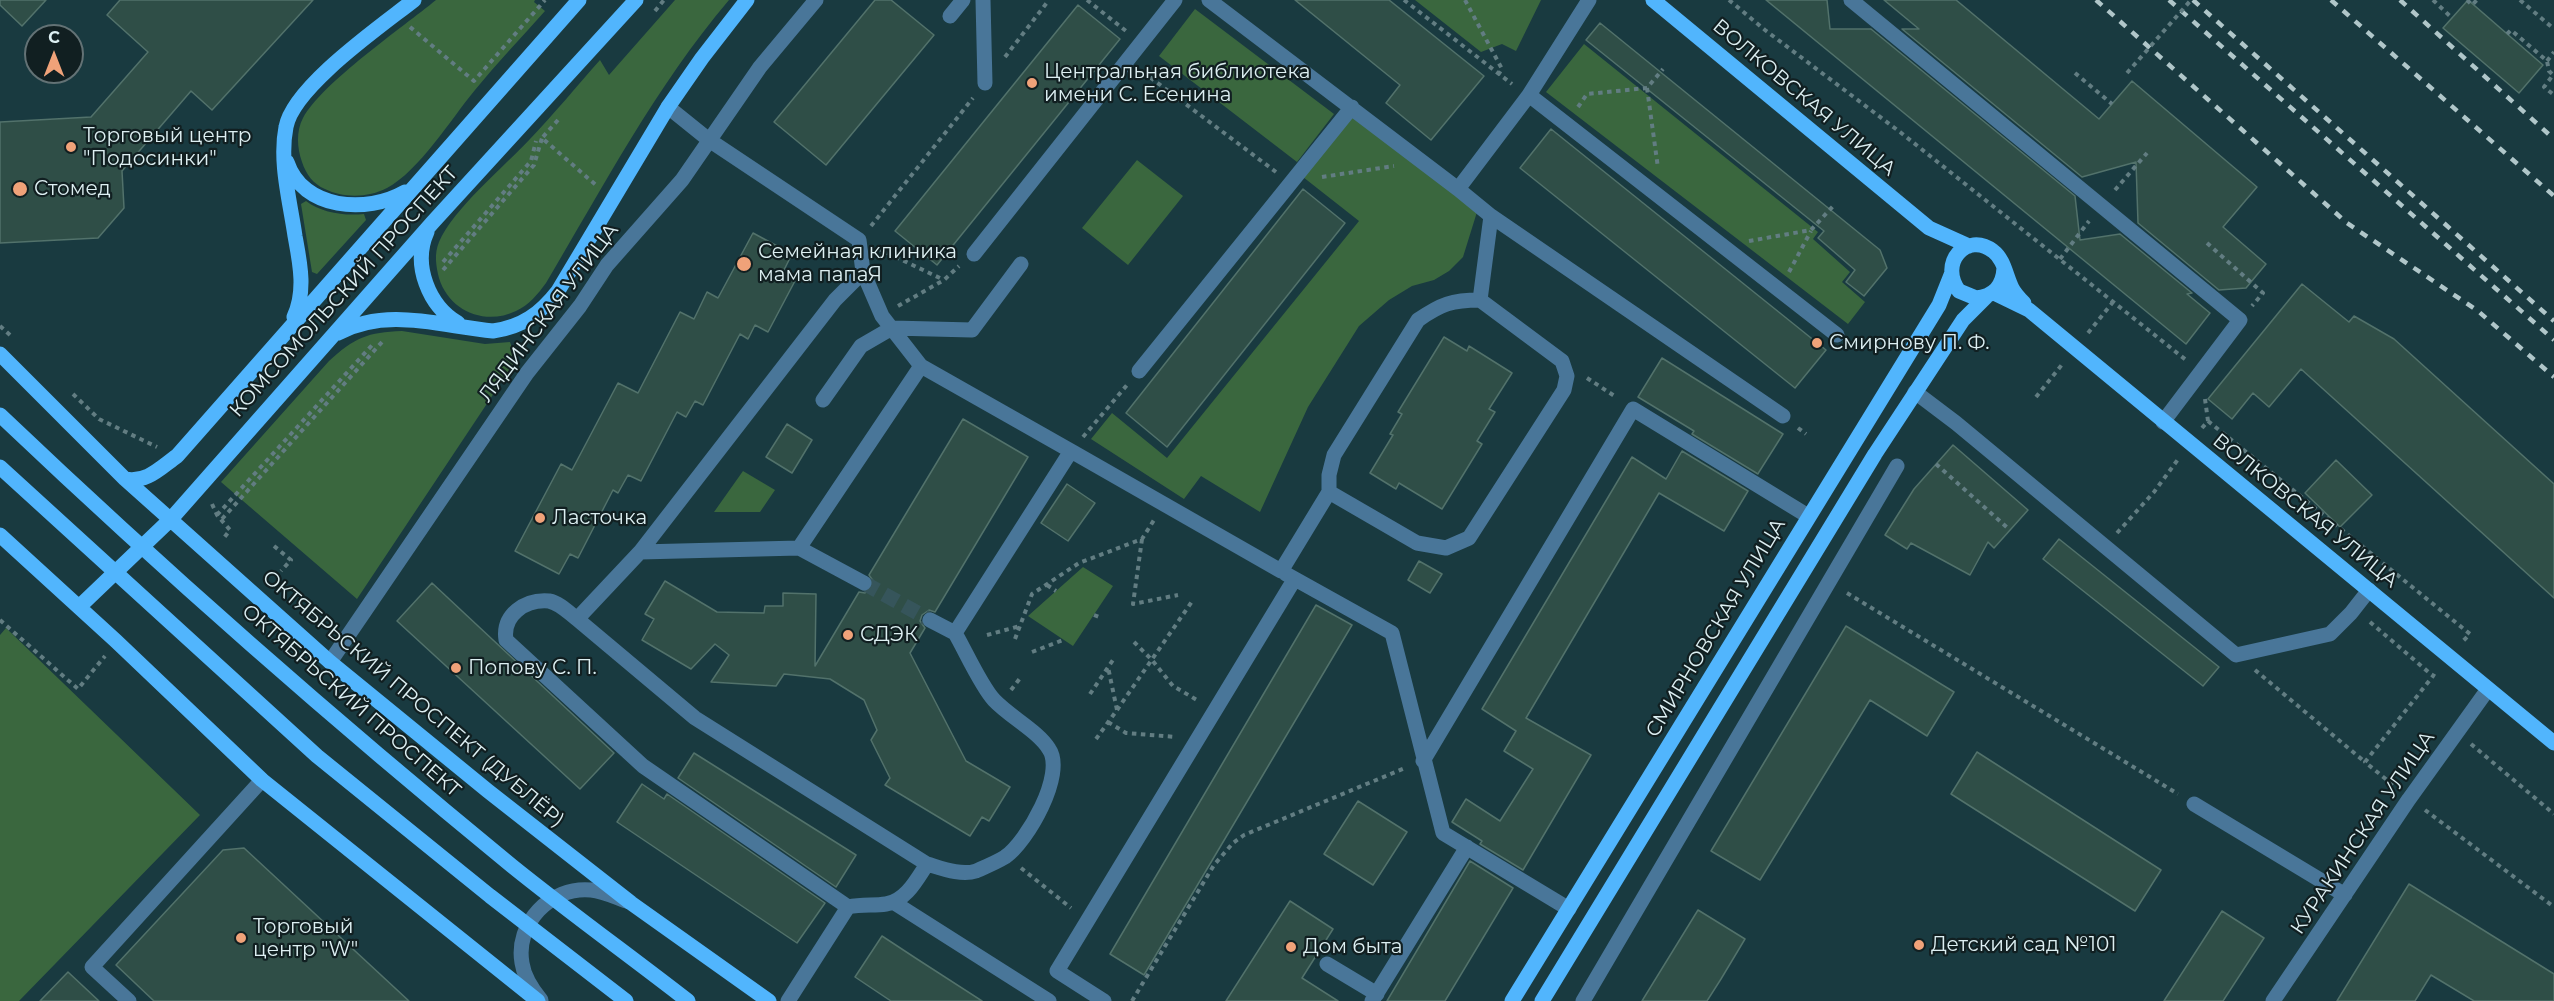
<!DOCTYPE html>
<html>
<head>
<meta charset="utf-8">
<style>
  body { margin:0 }
  #map { position:relative; width:2554px; height:1001px; overflow:hidden; background:#193a40; font-family:Montserrat,sans-serif }
  canvas { display:block }
  .north { position:absolute; left:24px; top:24px; width:60px; height:60px; box-sizing:border-box; background:#111f21; border:2px solid #637275; border-radius:50%; rotate:0deg; font-size:16px; font-weight:700; line-height:24px; text-align:center; color:#ddeff2 }
  .north::after { content:''; display:block; margin:auto; width:21px; height:27px; background:#f0a279; clip-path:polygon(50% 0,100% 100%,50% 72%,0 100%) }
</style>
</head>
<body>
<div id="map">
<canvas width="2554" height="1001"></canvas>
<div class="north">С</div>
</div>
<script>
const context = document.querySelector('canvas').getContext('2d');
context.lineJoin = 'round';
function paint(path, color) { context.fillStyle = color; context.fill(path, 'evenodd'); }
function stroke(path, color, width, dash) { context.strokeStyle = color; context.lineWidth = width; context.lineCap = dash ? 'butt' : 'round'; context.setLineDash(dash || []); context.stroke(path); }
function write(font, color, halo, rows, align = 'center') {
  context.font = font + ' Montserrat,sans-serif'; context.lineWidth = 4.5; context.setLineDash([]); context.textBaseline = 'middle'; context.strokeStyle = halo; context.fillStyle = color; for (const [text, x, y, turn = 0] of rows) {
    context.save(); context.translate(x, y); context.rotate((+turn || 0) * Math.PI / 180); context.textAlign = isNaN(turn) ? turn : align; if (halo) context.strokeText(text, 0, 0); context.fillText(text, 0, 0); context.restore();
  }
}
const green = new Path2D(`
  M 436,0 L 535,0 L 534,2 L 545,11 C 521,38 497,63 475,90 C 451,119 419,171 387,188 C 368,198 343,198 325,189 C 313,184 306,174 302,162 C 297,148 296,131 303,118 C 322,83 403,27 436,0 Z
  M 675,0 L 729,0 C 656,86 603,187 546,283 C 538,294 529,305 516,311 C 485,326 449,311 439,278 C 436,266 434,254 439,242 C 453,209 505,166 530,139 C 554,114 577,86 600,60 L 609,75 Z
  M 1415,0 L 1541,0 L 1516,51 L 1502,44 L 1481,52 Z
  M 1195,9 L 1334,114 L 1297,162 L 1159,56 Z
  M 1584,44 L 1818,232 L 1813,239 L 1850,272 L 1842,282 L 1865,302 L 1848,324 L 1546,92 Z
  M 1353,116 L 1477,212 L 1463,257 L 1449,271 L 1434,280 L 1412,286 L 1389,300 L 1359,326 L 1308,407 L 1260,512 L 1201,476 L 1184,499 L 1091,439 L 1112,413 L 1167,458 L 1359,221 L 1303,177 Z
  M 1137,160 L 1183,196 L 1128,265 L 1082,228 Z
  M 306,201 C 322,213 344,216 364,214 L 366,220 L 317,274 L 312,272 L 301,204 Z
  M 402,331 L 485,344 L 510,342 L 516,360 L 357,599 L 221,482 L 329,361 C 354,338 368,332 402,331 Z
  M 743,471 L 775,490 L 760,512 L 714,512 Z
  M 1083,567 L 1113,586 L 1073,646 L 1028,616 Z
  M 6,628 L 200,815 L 19,1001 L 0,1001 L 0,635 Z`);
const building = new Path2D(`
  M 0,0 L 46,0 L 22,26 L 0,5 Z
  M 120,0 L 313,0 L 212,110 L 191,91 L 122,171 L 124,208 L 98,238 L 0,243 L 0,122 L 91,117 L 148,52 L 107,15 Z
  M 875,0 L 891,0 L 934,35 L 826,165 L 774,122 Z
  M 1295,0 L 1389,0 L 1484,76 L 1431,140 L 1386,103 L 1400,85 Z
  M 1766,0 L 1827,0 L 1830,29 L 1871,29 L 2075,196 L 2080,240 L 2120,234 L 2192,293 L 2187,294 L 2210,313 L 2186,344 Z
  M 1884,0 L 1956,0 L 2099,119 L 2132,81 L 2257,187 L 2223,227 L 2266,264 L 2246,288 L 2219,290 L 2138,223 L 2136,162 L 2082,177 L 1902,29 L 1919,29 Z
  M 2468,0 L 2543,65 L 2519,93 L 2443,28 Z
  M 1078,5 L 1120,39 L 937,265 L 895,231 Z
  M 1600,23 L 1880,250 L 1887,268 L 1864,296 L 1846,282 L 1855,270 L 1818,238 L 1824,231 L 1586,40 Z
  M 1551,129 L 1826,350 L 1795,388 L 1520,168 Z
  M 1303,189 L 1345,223 L 1167,447 L 1126,413 Z
  M 753,233 L 792,254 L 783,272 L 796,279 L 768,332 L 755,325 L 748,339 L 740,334 L 703,405 L 695,401 L 686,417 L 677,412 L 641,481 L 628,475 L 618,493 L 613,490 L 578,558 L 570,554 L 559,574 L 515,551 L 561,464 L 572,470 L 618,383 L 638,393 L 680,312 L 694,319 L 707,292 L 718,298 Z
  M 2302,284 L 2349,322 L 2354,316 L 2394,339 L 2554,484 L 2554,598 L 2301,369 L 2269,407 L 2253,393 L 2232,419 L 2208,399 Z
  M 1444,337 L 1467,351 L 1469,346 L 1512,373 L 1489,409 L 1495,412 L 1477,441 L 1482,444 L 1442,509 L 1399,483 L 1396,489 L 1370,473 L 1393,435 L 1390,434 L 1402,414 L 1398,412 Z
  M 1662,358 L 1783,434 L 1759,472 L 1758,474 L 1692,434 L 1694,431 L 1638,397 Z
  M 963,419 L 1028,457 L 935,612 L 929,610 L 922,615 L 920,621 L 925,628 L 910,653 L 966,761 L 1010,787 L 989,821 L 982,817 L 970,836 L 885,785 L 890,778 L 871,740 L 877,730 L 864,700 L 830,679 L 784,674 L 776,686 L 711,682 L 729,655 L 715,644 L 691,669 L 642,640 L 654,619 L 645,614 L 665,581 L 717,612 L 764,613 L 765,606 L 783,606 L 783,593 L 816,594 L 815,666 L 859,592 L 865,593 L 872,588 L 874,582 L 869,575 Z
  M 787,424 L 812,440 L 792,473 L 766,457 Z
  M 1953,445 L 2028,510 L 1994,548 L 1988,542 L 1970,575 L 1911,543 L 1907,549 L 1885,535 L 1914,489 Z
  M 1682,451 L 1748,491 L 1724,531 L 1659,493 L 1526,718 L 1591,755 L 1523,870 L 1480,844 L 1482,841 L 1452,822 L 1466,799 L 1500,821 L 1533,769 L 1504,751 L 1516,731 L 1482,709 L 1632,457 L 1666,479 Z
  M 2336,460 L 2372,495 L 2340,527 L 2305,493 Z
  M 1067,484 L 1095,503 L 1068,541 L 1041,523 Z
  M 2059,539 L 2219,667 L 2203,686 L 2043,559 Z
  M 1419,561 L 1442,574 L 1430,593 L 1408,580 Z
  M 432,583 L 614,753 L 580,789 L 397,621 Z
  M 1316,605 L 1352,625 L 1144,975 L 1110,954 Z
  M 1846,626 L 1954,692 L 1927,736 L 1870,700 L 1760,880 L 1711,851 Z
  M 1977,752 L 2161,870 L 2135,911 L 1951,794 Z
  M 694,753 L 856,855 L 836,887 L 678,778 Z
  M 642,784 L 664,799 L 667,794 L 825,903 L 797,943 L 617,822 Z
  M 1358,801 L 1407,832 L 1373,885 L 1324,854 Z
  M 244,848 L 409,1001 L 154,1001 L 116,965 L 223,850 Z
  M 1470,861 L 1513,888 L 1445,1001 L 1387,1001 Z
  M 2409,884 L 2554,974 L 2554,1001 L 2474,1001 L 2431,975 L 2415,1001 L 2337,1001 Z
  M 1290,901 L 1333,929 L 1302,978 L 1338,1001 L 1226,1001 Z
  M 1698,910 L 1745,939 L 1721,979 L 1707,1001 L 1642,1001 Z
  M 2222,911 L 2264,938 L 2223,1001 L 2164,1001 Z
  M 882,936 L 917,959 L 982,1001 L 891,1001 L 855,977 Z
  M 68,972 L 99,1001 L 40,1001 Z`);
const minorTunnel = new Path2D(`
  M 864,583 L 930,620`);
const path = new Path2D(`
  M 1087,0 L 1126,31
  M 1404,0 L 1512,84
  M 1465,0 L 1502,69 L 1498,75
  M 1729,0 L 1765,30 L 1900,132 L 2186,360
  M 2433,0 L 2452,18
  M 2467,0 L 2472,5 L 2477,0
  M 2520,0 L 2554,29
  M 655,11 L 664,0
  M 410,27 L 474,81 L 545,0
  M 2507,34 L 2511,30 L 2547,61 L 2549,71 L 2553,75 L 2544,87 L 2554,95
  M 1005,57 L 1049,0
  M 2547,61 L 2554,52
  M 1143,72 L 1276,172
  M 2075,73 L 2112,104
  M 1647,88 L 1658,168
  M 1578,107 L 1587,94 L 1647,88 L 1663,69
  M 558,120 L 542,138 L 597,186
  M 1322,177 L 1394,166
  M 2115,190 L 2147,153
  M 871,226 L 973,98
  M 1749,241 L 1811,230 L 1835,204
  M 2207,243 L 2263,293 L 2252,306
  M 879,249 L 944,280
  M 2060,259 L 2089,221
  M 443,262 L 531,161 L 536,141
  M 443,270 L 534,165 L 542,138
  M 1789,272 L 1811,231
  M 898,306 L 944,280 L 959,266
  M 0,326 L 10,335
  M 2088,333 L 2113,302
  M 1587,378 L 1616,397
  M 73,394 L 99,419 L 157,447
  M 2036,397 L 2064,362
  M 2208,421 L 2470,634 L 2463,641
  M 1798,428 L 1806,434
  M 2202,428 L 2208,421 L 2205,399
  M 1083,437 L 1127,385
  M 1936,464 L 2010,530
  M 212,504 L 217,515 L 230,530 L 223,539
  M 217,515 L 374,343
  M 222,519 L 382,342
  M 2117,533 L 2154,492 L 2179,458
  M 1142,539 L 1133,604 L 1178,595
  M 274,546 L 291,560 L 281,571
  M 1047,585 L 1056,591
  M 1847,593 L 2178,794
  M 1094,615 L 1099,617
  M 0,620 L 78,689 L 105,656
  M 2370,622 L 2433,676 L 2436,671
  M 987,635 L 1020,626
  M 1015,639 L 1032,594 L 1079,563 L 1142,539 L 1154,520
  M 1134,642 L 1152,660 L 1173,686 L 1197,700
  M 1032,652 L 1063,640
  M 2255,670 L 2365,762
  M 1011,690 L 1021,677
  M 1090,694 L 1115,657
  M 1117,710 L 1193,600
  M 1108,722 L 1126,733 L 1176,737
  M 1096,739 L 1117,710 L 1108,667
  M 2471,744 L 2554,814
  M 2393,785 L 2365,762 L 2433,676
  M 2425,810 L 2554,907
  M 1021,868 L 1071,908
  M 1132,1001 L 1214,865 L 1233,843 L 1244,835 L 1405,768`);
const minor = new Path2D(`
  M 983,0 L 985,83
  M 1209,0 L 1458,189
  M 1851,0 L 2240,320 L 2163,422
  M 950,16 L 963,0
  M 1529,95 L 1837,335
  M 668,107 L 709,140 L 859,240 L 863,272 L 882,316 L 921,366 L 799,548
  M 1491,216 L 1783,416
  M 974,254 L 1175,0
  M 921,366 L 1071,451
  M 1139,371 L 1352,107
  M 1915,392 L 1956,423 L 2236,655 L 2330,634 L 2351,613 L 2369,590
  M 823,400 L 861,346 L 892,328 L 972,330 L 1021,264
  M 1329,492 L 1417,543 L 1446,548 L 1469,538 L 1564,390 L 1567,376 L 1562,361 L 1480,300
  M 640,552 L 835,300 L 863,272
  M 1286,574 L 1392,633 L 1443,833 L 1569,909
  M 864,583 L 799,548 L 640,552 L 577,619 L 695,718 L 927,864
  M 577,619 C 569,613 560,603 549,601 C 525,599 502,615 506,640 L 643,766 L 848,907
  M 930,620 L 955,633
  M 330,662 L 527,373 L 580,306 L 607,265 L 682,180 L 760,67 L 816,0
  M 1423,761 L 1633,409 L 1808,516
  M 2194,804 L 2345,895
  M 893,902 L 1049,1001
  M 1327,964 L 1377,994
  M 541,1000 C 532,989 524,977 522,963 C 515,924 550,886 591,890 C 603,891 615,897 626,901
  M 129,1001 L 92,967 L 262,780
  M 788,1001 L 848,907 C 863,904 874,906 886,904 C 906,901 917,879 927,864 C 941,868 961,876 976,871 C 985,867 997,862 1005,857 C 1027,842 1066,774 1049,749 C 1038,731 1010,717 994,700 C 981,686 966,652 955,633 L 1071,451 L 1281,571 L 1329,492 L 1329,475 L 1334,455 L 1418,320 C 1441,304 1452,300 1480,300 L 1491,216 L 1458,189 L 1529,95 L 1589,0
  M 1104,1001 L 1057,971 L 1294,580
  M 1372,1001 L 1467,847
  M 1583,1001 L 1897,466
  M 2273,1001 L 2409,799 L 2488,689`);
const major = new Path2D(`
  M 1653,0 L 1929,228 L 1969,246
  M 287,162 C 303,210 367,214 405,192
  M 427,232 C 412,265 429,306 458,323
  M 2004,268 C 2003,286 1994,296 1976,298 L 1959,291 C 1938,263 1967,231 1993,251 C 2004,259 2006,276 2012,288 C 2015,294 2020,299 2024,303
  M 1994,293 L 2029,310 L 2554,743
  M 294,317 C 306,291 300,263 295,236 C 290,201 279,162 286,127 C 293,87 381,26 414,0
  M 338,333 C 388,307 440,326 493,331 C 522,327 540,314 558,291 L 668,107 L 702,58 L 747,0
  M 0,354 L 125,479 L 330,662 L 488,791 L 631,903 L 769,1001
  M 125,479 C 147,483 160,468 177,456 L 579,0
  M 0,535 L 116,641 L 262,780 L 538,1001
  M 79,607 L 171,519 L 433,222 L 636,0
  M 1512,1001 L 1939,305 L 1951,275
  M 1542,1001 L 1875,454 L 1963,320 L 1986,297`);
const rail = new Path2D(`
  M 2096,0 L 2347,223 L 2478,311 L 2554,377
  M 2169,0 L 2554,340
  M 2193,0 L 2554,321
  M 2331,0 L 2554,196
  M 2400,0 L 2554,139`);
const pathBridge = new Path2D(`
  M 2127,73 L 2191,0`);
const majorBridge = new Path2D(`
  M 0,415 C 165,572 336,722 512,866 C 569,912 630,956 688,1001
  M 0,467 L 317,756 L 490,896 L 626,1001`);
const markers = [
  [1032,83,6,"#f0a279"],
  [71,147,6,"#f0a279"],
  [20,189,8,"#f0a279"],
  [744,264,8,"#f0a279"],
  [1817,343,6,"#f0a279"],
  [540,518,6,"#f0a279"],
  [848,635,6,"#f0a279"],
  [456,668,6,"#f0a279"],
  [241,938,6,"#f0a279"],
  [1919,945,6,"#f0a279"],
  [1291,947,6,"#f0a279"]
];
const poiNames = [
  ["Центральная библиотека",1044,72],
  ["имени С. Есенина",1044,95],
  ["Торговый центр",83,136],
  ["\"Подосинки\"",83,159],
  ["Стомед",34,189],
  ["Семейная клиника",758,252],
  ["мама папаЯ",758,275],
  ["Смирнову П. Ф.",1829,343],
  ["Ласточка",552,518],
  ["СДЭК",860,635],
  ["Попову С. П.",468,668],
  ["Торговый",253,927],
  ["центр \"W\"",253,950],
  ["Детский сад №101",1931,945],
  ["Дом быта",1303,947]
];
const streetNames = [
  ["ВОЛКОВСКАЯ УЛИЦА",1804,98,40],
  ["КОМСОМОЛЬСКИЙ ПРОСПЕКТ",344,292,-48],
  ["ЛЯДИНСКАЯ УЛИЦА",549,313,-53],
  ["ВОЛКОВСКАЯ УЛИЦА",2305,511,39],
  ["СМИРНОВСКАЯ УЛИЦА",1716,628,-59],
  ["ОКТЯБРЬСКИЙ ПРОСПЕКТ (ДУБЛЁР)",413,699,40],
  ["ОКТЯБРЬСКИЙ ПРОСПЕКТ",351,701,41],
  ["КУРАКИНСКАЯ УЛИЦА",2363,833,-56]
];
paint(green, '#3a673e');
paint(building, '#2f4e47');
stroke(building, '#52726b', 1.5);
stroke(minorTunnel, '#36555b', 15, [15, 8]);
stroke(path, '#627d82', 4, [4.5, 4.5]);
stroke(minor, '#497699', 15);
stroke(major, '#51b5fd', 15);
stroke(rail, '#b0c6c9', 4.5, [8, 8]);
stroke(pathBridge, '#627d82', 4, [4.5, 4.5]);
stroke(majorBridge, '#51b5fd', 15);
for (const [x, y, r, color] of markers) { const dot = new Path2D(); dot.arc(x, y, r, 0, 2 * Math.PI); context.fillStyle = color; context.fill(dot); stroke(dot, '#111f21', 2); }
write('20px', '#ddeff2', '#111f21', poiNames, 'left');
write('20px', '#ddeff2', '#111f21', streetNames);
</script>
</body>
</html>
